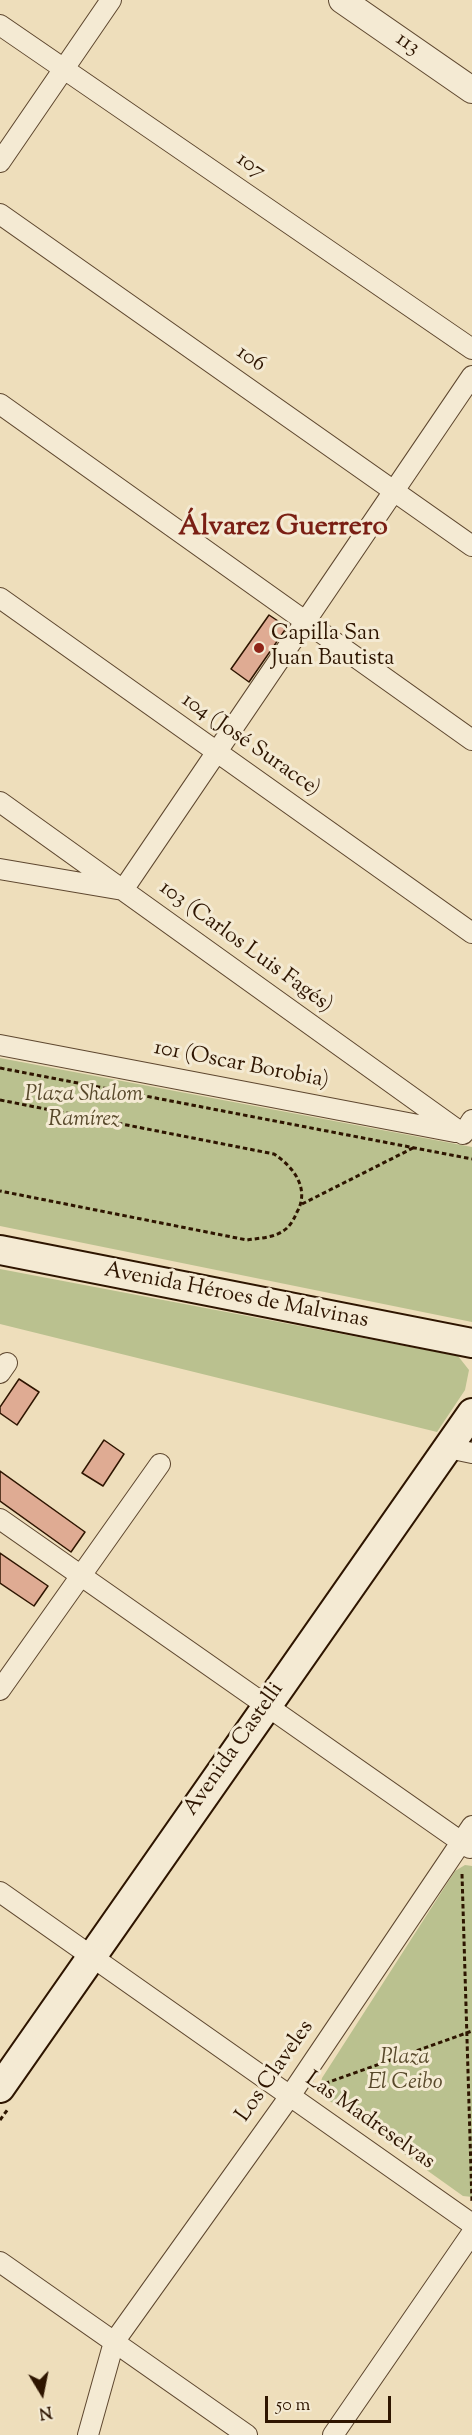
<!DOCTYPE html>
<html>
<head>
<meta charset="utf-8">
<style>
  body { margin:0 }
  #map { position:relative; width:472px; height:2435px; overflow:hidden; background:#eedebb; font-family:"Sorts Mill Goudy",serif }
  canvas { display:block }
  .north { position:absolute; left:12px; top:2363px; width:60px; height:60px; -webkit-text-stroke:4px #f4ead3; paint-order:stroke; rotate:170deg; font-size:16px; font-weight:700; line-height:24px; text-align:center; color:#2e1500 }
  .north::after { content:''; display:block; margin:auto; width:21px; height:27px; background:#2e1500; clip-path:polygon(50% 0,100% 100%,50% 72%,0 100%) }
  .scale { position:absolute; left:265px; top:2396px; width:126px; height:27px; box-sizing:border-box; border:3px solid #2e1500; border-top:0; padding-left:8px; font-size:18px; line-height:21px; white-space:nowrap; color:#2e1500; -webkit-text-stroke:4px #f4ead3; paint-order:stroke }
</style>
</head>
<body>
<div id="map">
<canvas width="472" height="2435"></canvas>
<div class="north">N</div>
<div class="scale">50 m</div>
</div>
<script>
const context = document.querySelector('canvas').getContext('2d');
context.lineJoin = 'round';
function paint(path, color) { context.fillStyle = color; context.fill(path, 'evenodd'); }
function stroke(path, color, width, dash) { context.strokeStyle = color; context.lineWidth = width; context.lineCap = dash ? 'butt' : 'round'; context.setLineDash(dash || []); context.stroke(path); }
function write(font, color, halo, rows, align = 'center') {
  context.font = font + ' "Sorts Mill Goudy",serif'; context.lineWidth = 6; context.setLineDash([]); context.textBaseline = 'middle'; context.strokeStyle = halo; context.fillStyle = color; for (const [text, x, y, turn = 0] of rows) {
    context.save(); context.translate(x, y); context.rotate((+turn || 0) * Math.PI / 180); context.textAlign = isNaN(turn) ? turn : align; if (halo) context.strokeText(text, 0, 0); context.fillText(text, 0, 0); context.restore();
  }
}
const green = new Path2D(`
  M 0,1058 L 472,1147 L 472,1322 L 0,1226 Z
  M 0,1269 L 458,1356 L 469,1370 L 465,1390 L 437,1432 L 0,1324 Z
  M 465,1865 L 472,1866 L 472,2197 L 463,2196 L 327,2099 L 319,2090 L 322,2078 L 455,1871 Z`);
const building = new Path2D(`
  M 269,615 L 287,627 L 249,682 L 231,669 Z
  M 19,1379 L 39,1392 L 17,1425 L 0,1413 L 0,1407 Z
  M 104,1440 L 124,1454 L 103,1486 L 82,1473 Z
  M 0,1471 L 85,1532 L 71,1552 L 0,1501 Z
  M 0,1553 L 48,1586 L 34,1606 L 0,1583 Z`);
const path = new Path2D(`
  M 0,1068 L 472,1159
  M 0,1100 L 274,1154 C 294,1167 310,1189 297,1212 C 294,1219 290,1227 283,1231 C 273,1238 259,1238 247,1240 L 0,1191
  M 302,1204 L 413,1148
  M 462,1874 L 472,2203
  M 318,2086 L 472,2031
  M 0,2120 L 8,2109`);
const minor = new Path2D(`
  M 0,25 L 472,349
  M 0,162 L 111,0
  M 0,214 L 472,546
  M 0,404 L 472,740
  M 0,598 L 472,933
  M 0,802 L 463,1134 L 472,1120
  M 0,869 L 123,890 L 472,376
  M 0,1045 L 455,1132
  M 0,1373 L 7,1363
  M 448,1448 L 472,1453
  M 0,1519 L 470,1848
  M 0,1690 L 160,1464
  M 0,1892 L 472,2224
  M 0,2262 L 247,2435
  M 88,2435 L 114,2342 L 290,2096 L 472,1826
  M 333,2435 L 472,2233`);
const tertiary = new Path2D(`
  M 342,0 L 472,90`);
const secondary = new Path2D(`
  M 0,1250 L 472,1343
  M 0,2088 L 472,1413`);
const markers = [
  [259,648,6,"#8f2418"]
];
const streetNames = [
  ["113",407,45,35],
  ["107",250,167,35],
  ["106",250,360,35],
  ["104 (José Suracce)",250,746,35],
  ["103 (Carlos Luis Fagés)",245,948,36],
  ["101 (Oscar Borobia)",241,1066,11],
  ["Avenida Héroes de Malvinas",236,1297,11],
  ["Avenida Castelli",235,1750,-55],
  ["Los Claveles",276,2072,-55],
  ["Las Madreselvas",369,2122,35]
];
const poiNames = [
  ["Capilla San",271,635],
  ["Juan Bautista",271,660]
];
const parkNames = [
  ["Plaza Shalom",84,1096],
  ["Ramírez",84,1121],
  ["Plaza",405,2059],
  ["El Ceibo",405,2084]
];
const districtNames = [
  ["Álvarez Guerrero",283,529]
];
paint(green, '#bac18f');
paint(building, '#dfab93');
stroke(building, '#2e1500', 1.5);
stroke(minor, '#5e472f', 22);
stroke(tertiary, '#5e472f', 28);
stroke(secondary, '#2e1500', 32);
stroke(path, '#2e1500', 3, [4.5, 3]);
stroke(minor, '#f4ead3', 20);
stroke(tertiary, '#f4ead3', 26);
stroke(secondary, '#f4ead3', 28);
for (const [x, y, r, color] of markers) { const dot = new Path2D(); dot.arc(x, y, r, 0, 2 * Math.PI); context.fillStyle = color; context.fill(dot); stroke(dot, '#f4ead3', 2); }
write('22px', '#2e1500', '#f4ead3', streetNames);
write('22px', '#2e1500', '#f4ead3', poiNames, 'left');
write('italic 22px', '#58492b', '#f4ead3', parkNames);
write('bold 28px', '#7a1f14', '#f4ead3', districtNames);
</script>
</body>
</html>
